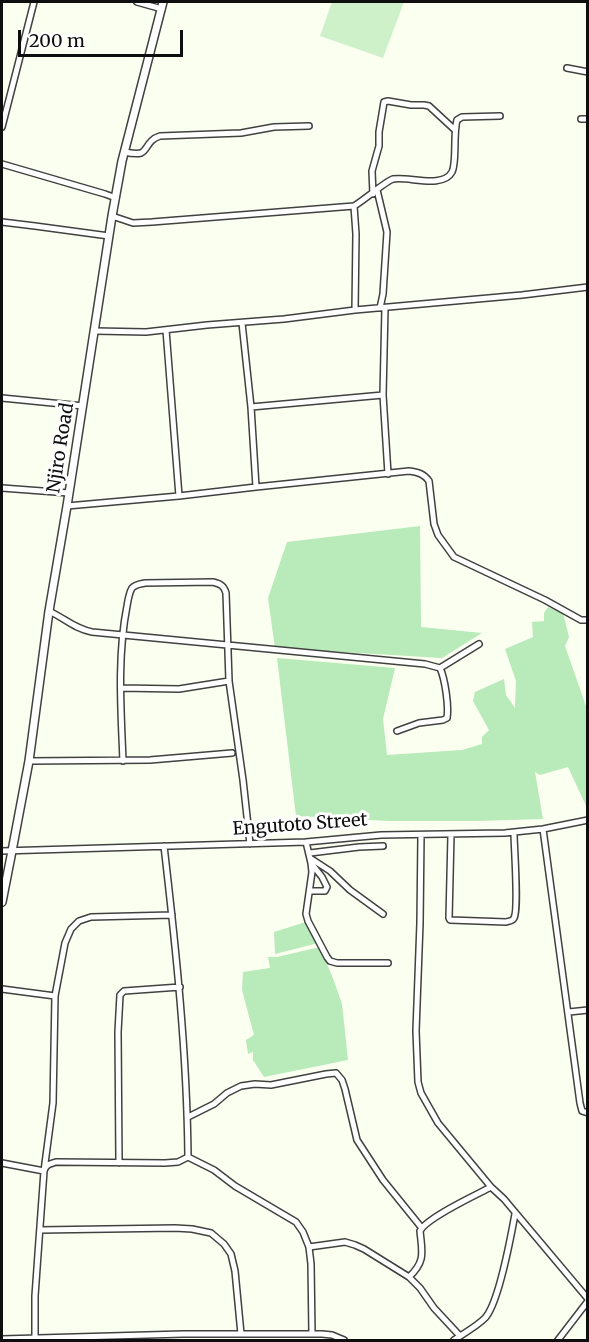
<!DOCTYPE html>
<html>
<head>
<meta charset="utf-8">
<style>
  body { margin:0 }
  #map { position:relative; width:589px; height:1342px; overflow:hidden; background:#fafff0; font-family:Merriweather,serif }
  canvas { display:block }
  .frame { position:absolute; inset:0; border:3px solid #0e0e0e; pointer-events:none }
  .scale { position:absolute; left:18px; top:30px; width:165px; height:27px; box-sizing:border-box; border:3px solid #0e0e0e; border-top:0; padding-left:8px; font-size:18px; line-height:21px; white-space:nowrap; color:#0e0e0e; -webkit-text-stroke:4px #fff; paint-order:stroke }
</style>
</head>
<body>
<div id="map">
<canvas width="589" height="1342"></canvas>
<div class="frame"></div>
<div class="scale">200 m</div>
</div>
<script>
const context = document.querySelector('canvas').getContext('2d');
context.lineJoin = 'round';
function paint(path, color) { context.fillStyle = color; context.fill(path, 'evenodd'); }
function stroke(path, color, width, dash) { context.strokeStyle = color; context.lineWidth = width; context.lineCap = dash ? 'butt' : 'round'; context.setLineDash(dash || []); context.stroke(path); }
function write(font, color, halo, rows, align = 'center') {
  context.font = font + ' Merriweather,serif'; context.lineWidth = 6; context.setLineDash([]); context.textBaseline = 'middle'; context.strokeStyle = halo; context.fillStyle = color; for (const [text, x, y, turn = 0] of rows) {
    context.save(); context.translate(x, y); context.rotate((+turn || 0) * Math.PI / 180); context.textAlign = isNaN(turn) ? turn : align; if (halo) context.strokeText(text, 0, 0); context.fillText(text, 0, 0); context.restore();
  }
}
const green = new Path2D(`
  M 420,526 L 421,627 L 482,633 L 442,658 L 275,648 L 268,598 L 287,542 Z
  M 548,607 L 563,613 L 569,637 L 565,646 L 587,709 L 587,808 L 568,767 L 540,775 L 535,772 L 543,819 L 476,821 L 389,821 L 296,816 L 277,658 L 395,668 L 383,719 L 387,755 L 462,750 L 482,744 L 482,737 L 489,730 L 473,701 L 475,692 L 504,679 L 506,695 L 515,708 L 516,681 L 505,649 L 533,637 L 532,622 L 544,621 L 544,613 Z
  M 306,922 L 314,938 L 318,943 L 275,954 L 274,932 Z
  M 320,947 L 334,981 L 342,1004 L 348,1060 L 264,1077 L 253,1060 L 253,1052 L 248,1054 L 246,1040 L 254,1035 L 242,990 L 243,972 L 270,968 L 268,957 L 277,957 Z`);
const pitch = new Path2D(`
  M 332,2 L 404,2 L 383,58 L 320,36 Z`);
const minor = new Path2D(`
  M 137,2 L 162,9
  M 567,68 L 588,72
  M 581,119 L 588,119
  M 2,127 L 34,2
  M 124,152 C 129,153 137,154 141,153 C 148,150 147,140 160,136 L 241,133 L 274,127 L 309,126
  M 2,164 L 105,194 L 116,198
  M 377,190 L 387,232 L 383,294 L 380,308
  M 373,194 L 372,171 L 379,146 L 379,132 L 384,102 L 388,101 L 411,105 L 424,105 L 429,106 L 455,130
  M 354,206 L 356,234 L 355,310
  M 112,216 L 133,223 L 152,222 L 354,206 C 363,201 386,181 393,179 C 408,176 443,189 452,172 C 457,162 453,135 457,120 L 462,117 L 500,116
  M 2,222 L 35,226 L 109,236
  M 385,308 L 383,395 L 388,474
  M 242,323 L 251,407 L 256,487
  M 166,330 L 179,496
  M 95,331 L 146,332 L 207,325 L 284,319 L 355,310 L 522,295 L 588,287
  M 2,398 L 83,406
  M 251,407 L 383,395
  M 2,488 L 69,493
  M 67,506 L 179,496 L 256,487 L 409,471 C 418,472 424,474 429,481 L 434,524 L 438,535 L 454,557 L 545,600 L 581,620 L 588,620
  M 49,611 C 64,618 75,629 92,632 L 425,664 L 440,668 C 445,679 449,706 447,718 L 443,720 L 419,723 L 397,731
  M 440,668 L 479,644
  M 121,688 L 179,689 L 229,681
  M 29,761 L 150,760 L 232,753
  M 123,761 C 121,710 117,657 127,606 C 128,600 129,593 132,588 C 136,584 140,584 145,583 L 213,582 C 221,584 224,586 226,593 L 229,681 L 243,780 L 250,844
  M 543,829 L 580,1103 L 582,1111 L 588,1113
  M 421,835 L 420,923 L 416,1031 L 418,1082 L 421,1093 L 438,1123 L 491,1187 L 504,1199 L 588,1299
  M 451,835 L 449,918 L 450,920 L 506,922 C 509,921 513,921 514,918 C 519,909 514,847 514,833
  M 306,842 L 311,863 L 312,872 L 306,914 L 308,921 L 327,957 L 330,961 L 337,963 L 388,963
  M 164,846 C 176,949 187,1053 188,1157 L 214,1170 L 235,1186 L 296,1222 L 303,1232 L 309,1247 L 311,1264 L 312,1334
  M 2,851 L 306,842 L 381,835 L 505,833 L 543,829 L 588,820
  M 310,853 L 359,847 L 383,846
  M 310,858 L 330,871 L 350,890 L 383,914
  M 310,891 L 325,891 L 327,887 L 322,877 L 311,863
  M 2,989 L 55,996
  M 569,1012 L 588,1010
  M 188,1117 L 214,1104 L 227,1093 L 241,1086 L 255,1084 L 271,1085 L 326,1074 L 336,1073 L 342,1080 L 345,1089 L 357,1140 L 383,1180 L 421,1227
  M 2,1163 L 44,1171 C 46,1164 50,1164 56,1162 L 165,1163 L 178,1162 L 188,1157
  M 119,1163 L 118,1032 L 120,995 L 124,991 L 180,987
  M 40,1230 L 175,1228 L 192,1229 L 211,1233 L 224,1244 L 231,1254 L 235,1271 L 241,1334
  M 309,1247 L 345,1242 L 355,1245 L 364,1249 L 409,1277 L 420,1288 L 434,1308 L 460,1336
  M 409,1277 C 426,1261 422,1252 420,1231 C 426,1218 476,1195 491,1187
  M 35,1338 L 35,1296 L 38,1254 L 44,1171 L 53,1103 L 55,996 L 65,943 L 71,929 L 79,921 L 91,917 L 172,915
  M 2,1339 L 183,1334 L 322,1334 L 332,1335 L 344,1340
  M 454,1340 C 464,1333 476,1327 485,1318 C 499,1303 511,1236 515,1214
  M 558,1340 L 588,1301`);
const tertiary = new Path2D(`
  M 2,902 L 12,851 L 29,761 L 49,611 L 67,506 L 112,216 L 122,161 L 163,2`);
const streetNames = [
  ["Njiro Road",61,448,-81],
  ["Engutoto Street",300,825,-4]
];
paint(green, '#b8eaba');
paint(pitch, '#cef1ca');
stroke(minor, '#414141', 8);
stroke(tertiary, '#414141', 10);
stroke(minor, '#fff', 5);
stroke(tertiary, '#fff', 7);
write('18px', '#0e0e0e', '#fff', streetNames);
</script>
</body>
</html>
